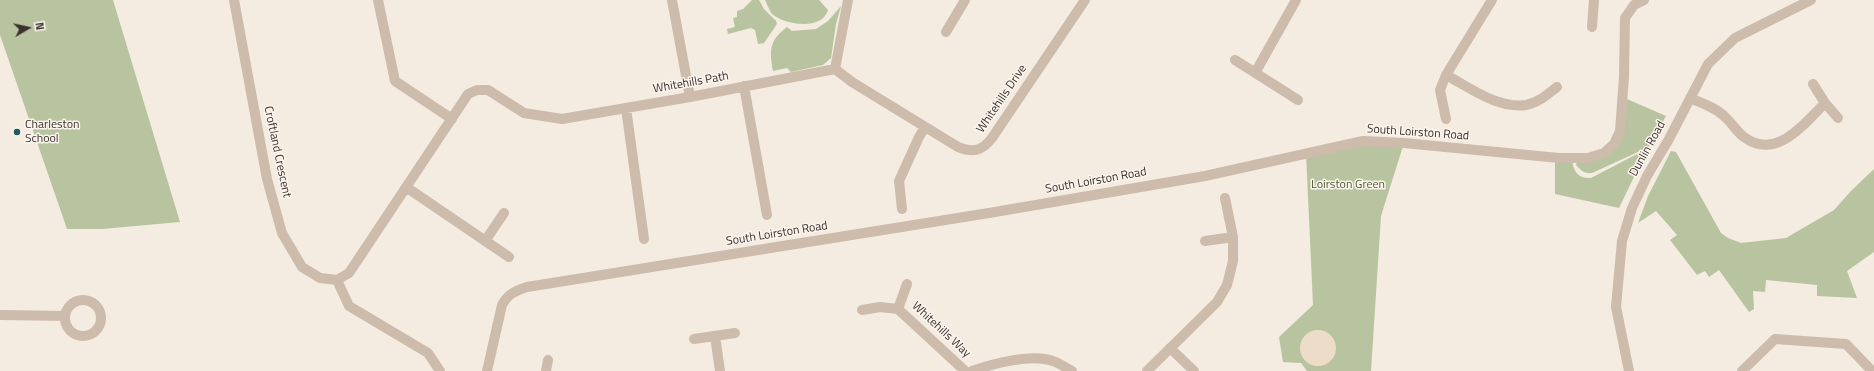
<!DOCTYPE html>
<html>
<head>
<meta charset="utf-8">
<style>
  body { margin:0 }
  #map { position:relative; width:1874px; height:371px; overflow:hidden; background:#f4ebe1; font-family:"Titillium Web",sans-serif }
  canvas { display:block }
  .north { position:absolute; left:8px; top:8px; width:40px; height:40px; -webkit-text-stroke:3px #fbf5ee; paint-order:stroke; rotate:81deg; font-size:11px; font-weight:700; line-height:16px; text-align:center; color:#3b302b }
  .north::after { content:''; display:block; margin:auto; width:14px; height:18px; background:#3b302b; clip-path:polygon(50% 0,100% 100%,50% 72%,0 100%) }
</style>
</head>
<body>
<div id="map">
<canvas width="1874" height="371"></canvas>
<div class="north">N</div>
</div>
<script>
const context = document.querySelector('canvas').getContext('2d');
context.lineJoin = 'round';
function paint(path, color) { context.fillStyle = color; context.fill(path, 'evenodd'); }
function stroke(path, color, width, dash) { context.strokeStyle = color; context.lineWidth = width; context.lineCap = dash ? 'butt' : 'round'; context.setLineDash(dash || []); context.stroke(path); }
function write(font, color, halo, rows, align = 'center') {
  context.font = font + ' "Titillium Web",sans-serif'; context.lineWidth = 3; context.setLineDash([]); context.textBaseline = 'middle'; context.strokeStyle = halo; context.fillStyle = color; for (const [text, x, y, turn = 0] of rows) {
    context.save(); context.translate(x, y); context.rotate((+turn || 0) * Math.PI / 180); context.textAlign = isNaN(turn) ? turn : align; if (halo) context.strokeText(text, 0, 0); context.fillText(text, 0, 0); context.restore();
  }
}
const green = new Path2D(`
  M 0,0 L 113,0 L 180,222 L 102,229 L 67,229 L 0,35 Z
  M 752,0 L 759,0 L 764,9 L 776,21 L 777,24 L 764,43 L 758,44 L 755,30 L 751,28 L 728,34 L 727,29 L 735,27 L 733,18 L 737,17 L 737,11 L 743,9 Z
  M 765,0 L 819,0 L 828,10 C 822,31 785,25 772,14 C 769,10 767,4 765,0 Z
  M 841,6 L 836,24 L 831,58 L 823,65 L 791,72 L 787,68 L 773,71 C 769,49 770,40 787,27 L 792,31 L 816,29 L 828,21 Z
  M 1627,99 L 1666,116 L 1649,147 L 1592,173 C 1584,174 1581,170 1576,165 L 1577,160 L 1597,160 L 1624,132 Z
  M 1363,141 L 1404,143 L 1381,216 L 1371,371 L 1307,371 L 1301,363 L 1283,362 L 1279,337 L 1313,305 L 1306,153 Z
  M 1671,151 L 1676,152 L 1721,233 L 1728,238 L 1741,243 L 1786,238 L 1834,210 L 1851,191 L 1874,169 L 1874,252 L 1847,271 L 1857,298 L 1817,296 L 1817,285 L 1766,280 L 1765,292 L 1753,291 L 1754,309 L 1749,312 L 1719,270 L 1709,277 L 1705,271 L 1697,275 L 1670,240 L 1677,235 L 1656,211 L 1638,223 L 1648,196 Z
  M 1639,153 L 1644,156 L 1619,208 L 1555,194 L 1555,162 L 1572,159 C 1573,171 1578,179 1591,178 Z`);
const plaza = new Path2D(`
  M1300 348a18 18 0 1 1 36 0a18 18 0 1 1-36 0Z`);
const street = new Path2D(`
  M 234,0 L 267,179 L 282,233 L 302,267 L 320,278 L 337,280
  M 378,0 L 395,81 L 452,119
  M 672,0 L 690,97
  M 1592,27 L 1594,0
  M 946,32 L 965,0
  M 1235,60 L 1298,100
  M 835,69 L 852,82 L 958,147 C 973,153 982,151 992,138 L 1085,0
  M 1255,73 L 1296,0
  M 1446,75 C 1470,88 1498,109 1526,105 C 1538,103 1548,94 1557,87
  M 744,86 L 767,215
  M 1690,98 C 1702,103 1717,108 1725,117 C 1732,123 1737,132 1744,137 C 1776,161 1804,124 1825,103 L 1813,84
  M 1825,103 L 1838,118
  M 626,108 L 644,239
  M 1446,119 L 1440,90 L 1446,75 L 1492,0
  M 406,187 L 509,257
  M 902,209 L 899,181 L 919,137 L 925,127
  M 485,241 L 504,213
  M 1205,241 L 1233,237
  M 337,280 L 349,273 L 468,94 L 477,90 L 488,90 L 524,113 L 562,119 L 690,97 L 835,69 L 848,0
  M 337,280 L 349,306 L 428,353 L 440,371
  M65 318a18 18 0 1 1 36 0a18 18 0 1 1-36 0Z
  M 898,309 L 907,284
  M 862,310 L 880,307 L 898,309 L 965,371
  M 0,315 L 65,316
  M 715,336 L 720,371
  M 694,339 L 735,333
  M 1170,348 L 1194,371
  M 487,371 L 502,305 C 508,294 515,291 527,287 L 989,213 L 1205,176 L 1363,141 L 1404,143 L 1559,158 L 1588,158 L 1604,153 L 1614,144 L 1620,131 L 1624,77 L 1625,18 L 1634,5 L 1644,0
  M 546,371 L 548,360
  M 972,371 C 992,364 1032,353 1053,361 C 1059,363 1066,368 1072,371
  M 1147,371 L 1217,302 L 1227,285 L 1233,261 L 1233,237 L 1225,198
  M 1629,371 L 1616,307 L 1622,241 L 1632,208 L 1647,176 L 1669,139 L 1708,64 L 1735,38 L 1811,0
  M 1742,371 L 1775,339 L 1846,344 L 1872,371`);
const markers = [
  [17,132,4,"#1f5a5e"]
];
const streetNames = [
  ["Whitehills Path",691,83,-10],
  ["Whitehills Drive",1002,99,-56],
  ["South Loirston Road",1418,133,4],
  ["Dunlin Road",1648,149,-61],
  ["Croftland Crescent",277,152,78],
  ["South Loirston Road",1096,181,-10],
  ["South Loirston Road",777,234,-9],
  ["Whitehills Way",941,330,43]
];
const poiNames = [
  ["Charleston",25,125],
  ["School",25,139]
];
const parkNames = [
  ["Loirston Green",1348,185]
];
paint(green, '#b8c4a0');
paint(plaza, '#ecdcc8');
stroke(street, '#cdbbac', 10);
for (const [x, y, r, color] of markers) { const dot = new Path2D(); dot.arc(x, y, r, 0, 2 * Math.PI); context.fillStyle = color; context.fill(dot); stroke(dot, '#fbf5ee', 1.5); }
write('12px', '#3b302b', '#fbf5ee', streetNames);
write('12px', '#3b302b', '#fbf5ee', poiNames, 'left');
write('12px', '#4a5a2e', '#fbf5ee', parkNames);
</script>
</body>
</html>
